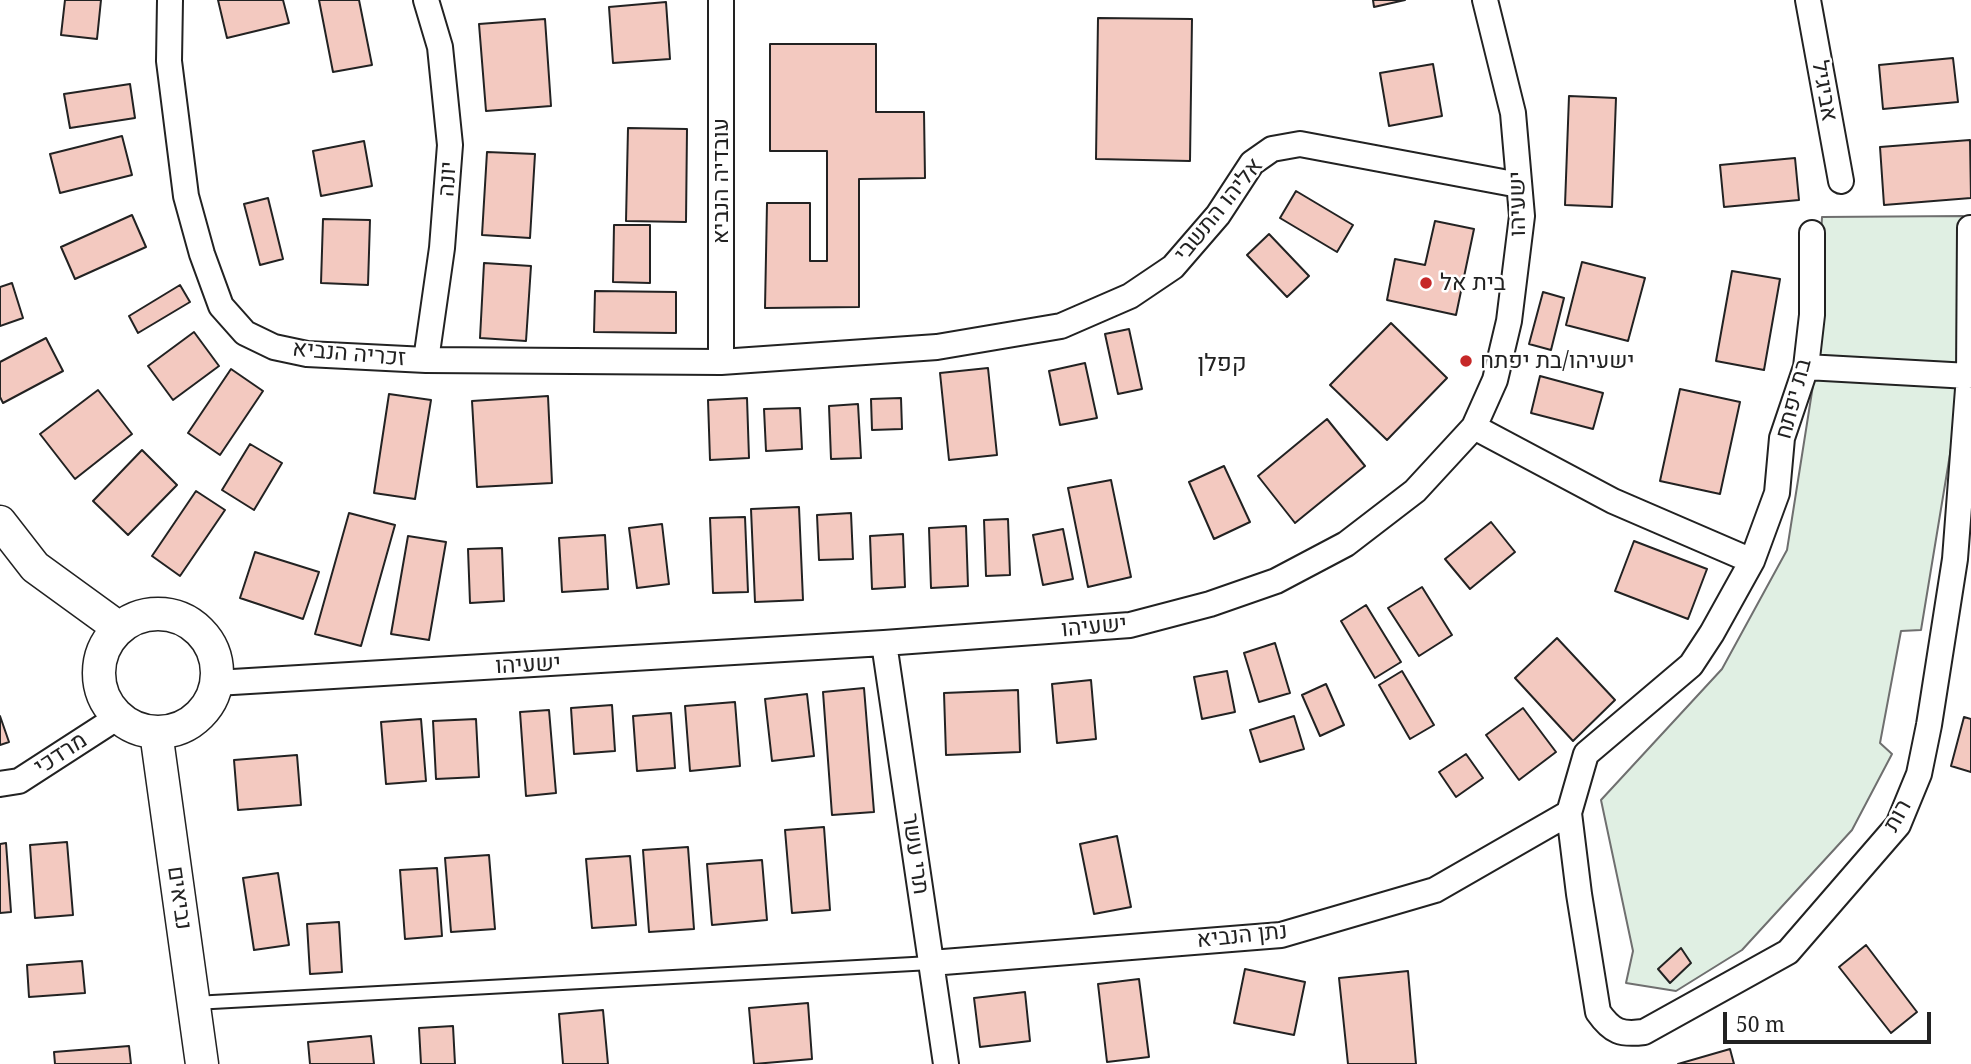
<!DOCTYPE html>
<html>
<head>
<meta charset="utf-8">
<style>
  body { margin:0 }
  #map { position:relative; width:1971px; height:1064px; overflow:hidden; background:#fff; font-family:"Noto Serif",serif }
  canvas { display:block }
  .scale { position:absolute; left:1723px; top:1012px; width:208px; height:32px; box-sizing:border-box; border:4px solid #222; border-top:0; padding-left:9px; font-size:21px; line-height:24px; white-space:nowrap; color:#222; -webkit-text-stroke:5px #fff; paint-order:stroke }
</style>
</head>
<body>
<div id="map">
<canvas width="1971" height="1064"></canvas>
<div class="scale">50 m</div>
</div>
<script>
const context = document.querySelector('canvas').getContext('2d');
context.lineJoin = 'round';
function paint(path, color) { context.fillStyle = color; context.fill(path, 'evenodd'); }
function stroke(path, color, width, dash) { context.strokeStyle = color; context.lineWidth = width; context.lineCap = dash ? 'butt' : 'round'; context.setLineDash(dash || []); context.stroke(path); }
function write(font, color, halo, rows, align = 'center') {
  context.font = font + ' "Noto Serif",Heebo,serif'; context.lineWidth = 5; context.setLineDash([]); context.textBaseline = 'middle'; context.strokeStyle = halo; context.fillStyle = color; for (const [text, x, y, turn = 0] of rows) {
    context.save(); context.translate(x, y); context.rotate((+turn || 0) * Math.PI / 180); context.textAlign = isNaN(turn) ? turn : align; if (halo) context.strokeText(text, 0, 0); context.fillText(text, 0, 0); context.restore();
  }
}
const green = new Path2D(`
  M 1963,216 L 1954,430 L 1921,630 L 1901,631 L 1880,743 L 1892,754 L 1852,830 L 1742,950 L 1676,991 L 1626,983 L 1633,951 L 1601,800 L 1722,669 L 1787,550 L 1814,379 L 1822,217 Z`);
const building = new Path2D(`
  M 65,0 L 101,0 L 97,39 L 61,35 Z
  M 218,0 L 283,0 L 289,23 L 227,38 Z
  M 319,0 L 359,0 L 372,65 L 333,72 Z
  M 1373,0 L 1405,0 L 1374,7 Z
  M 666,2 L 670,59 L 613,63 L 609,7 Z
  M 1098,18 L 1192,19 L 1190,161 L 1096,159 Z
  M 545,19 L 551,106 L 486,111 L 479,24 Z
  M 770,44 L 876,44 L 876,112 L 924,112 L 925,178 L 859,179 L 859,307 L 765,308 L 767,203 L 810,203 L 810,261 L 827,261 L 827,151 L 770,151 Z
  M 1953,58 L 1958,102 L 1883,109 L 1879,65 Z
  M 1433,64 L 1442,116 L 1389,126 L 1380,73 Z
  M 130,84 L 135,118 L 70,128 L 64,94 Z
  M 1569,96 L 1616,98 L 1612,207 L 1565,205 Z
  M 628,128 L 687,129 L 686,222 L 626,221 Z
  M 122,136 L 132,175 L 60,193 L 50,154 Z
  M 1970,140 L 1971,198 L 1884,205 L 1880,147 Z
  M 364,141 L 372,186 L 321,196 L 313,151 Z
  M 487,152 L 535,154 L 530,238 L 482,235 Z
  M 1795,158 L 1799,200 L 1724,207 L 1720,165 Z
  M 1296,191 L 1353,225 L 1337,252 L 1280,218 Z
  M 268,198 L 283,259 L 260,265 L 244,204 Z
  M 132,215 L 146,247 L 75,279 L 61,247 Z
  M 323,219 L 370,220 L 368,285 L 321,283 Z
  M 1435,221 L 1474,229 L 1456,315 L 1387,300 L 1395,259 L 1425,265 Z
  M 614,225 L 650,225 L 650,283 L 613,282 Z
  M 1269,234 L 1309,276 L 1287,297 L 1247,255 Z
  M 1582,262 L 1645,278 L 1628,341 L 1566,325 Z
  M 484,263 L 531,266 L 526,341 L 480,338 Z
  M 1732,271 L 1780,279 L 1764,370 L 1716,361 Z
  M 12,283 L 23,318 L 0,326 L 0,287 Z
  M 180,285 L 190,302 L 138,333 L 129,316 Z
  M 595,291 L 676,292 L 676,333 L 594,332 Z
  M 1543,292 L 1564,298 L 1551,350 L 1529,344 Z
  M 1391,323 L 1447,378 L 1387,440 L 1330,385 Z
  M 1129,329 L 1142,389 L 1118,394 L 1105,334 Z
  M 194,332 L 219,366 L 173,400 L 148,366 Z
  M 46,338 L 63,371 L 3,403 L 0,397 L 0,362 Z
  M 1085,363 L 1097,418 L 1060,425 L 1049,371 Z
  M 988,368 L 997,455 L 949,460 L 940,373 Z
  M 231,369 L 263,391 L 220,455 L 188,433 Z
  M 1540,376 L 1603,393 L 1593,429 L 1531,413 Z
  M 1680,389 L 1740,402 L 1720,494 L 1660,481 Z
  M 98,390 L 132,434 L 75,479 L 40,434 Z
  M 389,394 L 431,400 L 415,499 L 374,493 Z
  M 548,396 L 552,483 L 477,487 L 472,401 Z
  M 747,398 L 749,458 L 710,460 L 708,400 Z
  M 901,398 L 902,429 L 872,430 L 871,399 Z
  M 858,404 L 861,458 L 831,459 L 829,406 Z
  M 800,408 L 802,449 L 766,451 L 764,409 Z
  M 1327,419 L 1365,466 L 1295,523 L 1258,476 Z
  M 250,444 L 282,463 L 254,510 L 222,490 Z
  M 142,450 L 177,485 L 128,535 L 93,501 Z
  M 1224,466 L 1250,522 L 1214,539 L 1189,482 Z
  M 1111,480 L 1131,577 L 1088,587 L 1068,488 Z
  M 196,491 L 225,510 L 180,576 L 152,556 Z
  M 799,507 L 803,600 L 755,602 L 751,509 Z
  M 349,513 L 395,525 L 361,646 L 315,634 Z
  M 851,513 L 853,559 L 819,560 L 817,515 Z
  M 745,517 L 748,592 L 713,593 L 710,518 Z
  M 1008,519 L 1010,575 L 986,576 L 984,520 Z
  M 1491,522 L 1515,552 L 1470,589 L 1445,559 Z
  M 662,524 L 669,584 L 637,588 L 629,528 Z
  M 966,526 L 968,586 L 931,588 L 929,528 Z
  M 1063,529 L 1073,579 L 1043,585 L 1033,535 Z
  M 903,534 L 905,587 L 872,589 L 870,536 Z
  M 605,535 L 608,589 L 562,592 L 559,538 Z
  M 408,536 L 446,542 L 429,640 L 391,634 Z
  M 1634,541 L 1707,569 L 1688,619 L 1615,591 Z
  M 502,548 L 504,601 L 470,603 L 468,549 Z
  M 255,552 L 319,572 L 303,619 L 240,598 Z
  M 1422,587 L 1452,635 L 1419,656 L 1388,608 Z
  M 1366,605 L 1401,662 L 1375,678 L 1341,621 Z
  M 1557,638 L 1615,700 L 1573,741 L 1515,678 Z
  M 1275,643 L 1290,693 L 1259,702 L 1244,653 Z
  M 1227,671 L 1235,712 L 1202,719 L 1194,677 Z
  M 1402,671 L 1434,725 L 1410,739 L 1379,685 Z
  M 1091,680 L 1096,739 L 1057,743 L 1052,684 Z
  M 1326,684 L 1344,725 L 1320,736 L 1302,695 Z
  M 864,688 L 874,812 L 832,815 L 823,692 Z
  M 1018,690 L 1020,752 L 946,755 L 944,693 Z
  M 807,694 L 814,756 L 772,761 L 765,699 Z
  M 735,702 L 740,766 L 690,771 L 685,706 Z
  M 612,705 L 615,751 L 574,754 L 571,708 Z
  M 1523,708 L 1556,752 L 1519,780 L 1486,735 Z
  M 549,710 L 556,793 L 526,796 L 520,712 Z
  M 671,713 L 675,768 L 637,771 L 633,716 Z
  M 0,716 L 9,742 L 0,745 Z
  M 1294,716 L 1304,749 L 1260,762 L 1250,730 Z
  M 1964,717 L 1971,719 L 1971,772 L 1951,766 Z
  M 421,719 L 426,781 L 386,784 L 381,722 Z
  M 476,719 L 479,777 L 436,779 L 433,721 Z
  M 1466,754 L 1483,778 L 1456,797 L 1439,772 Z
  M 297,755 L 301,805 L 238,810 L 234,760 Z
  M 824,827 L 830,910 L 792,913 L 785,830 Z
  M 1117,836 L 1131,907 L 1094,914 L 1080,844 Z
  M 67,842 L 73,915 L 35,918 L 30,845 Z
  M 6,843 L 11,912 L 0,913 L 0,844 Z
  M 688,847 L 694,929 L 649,932 L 643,850 Z
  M 489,855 L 495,929 L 451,932 L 445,858 Z
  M 630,856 L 636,925 L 592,928 L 586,859 Z
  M 762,860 L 767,920 L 712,925 L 707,864 Z
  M 437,868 L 442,936 L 405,939 L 400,870 Z
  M 278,873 L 289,945 L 254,950 L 243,878 Z
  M 339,922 L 342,972 L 310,974 L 307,924 Z
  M 1866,945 L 1917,1012 L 1891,1033 L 1839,967 Z
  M 1681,948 L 1691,963 L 1670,983 L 1658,969 Z
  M 82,961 L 85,993 L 29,997 L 27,965 Z
  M 1245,969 L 1305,982 L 1294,1035 L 1234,1023 Z
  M 1408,971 L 1416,1064 L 1348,1064 L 1339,978 Z
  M 1139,979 L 1149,1057 L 1107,1062 L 1098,984 Z
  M 1025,992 L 1030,1041 L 980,1047 L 974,998 Z
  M 808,1003 L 812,1059 L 754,1064 L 749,1008 Z
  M 603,1010 L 608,1064 L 563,1064 L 559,1014 Z
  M 453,1026 L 455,1064 L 421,1064 L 419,1028 Z
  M 371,1036 L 374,1064 L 310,1064 L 308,1042 Z
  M 129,1046 L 131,1064 L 55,1064 L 54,1052 Z
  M 1730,1049 L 1734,1064 L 1678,1064 Z`);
const service = new Path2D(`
  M 194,1003 L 931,963`);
const minor = new Path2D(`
  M 170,0 L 169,61 L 186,196 L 202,254 L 221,306 L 245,333 L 274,347 L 307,354 L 426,360 L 721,362 L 937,347 L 1061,326 L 1130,296 L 1173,267 L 1218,215 L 1252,163 L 1272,149 L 1300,144 L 1519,185
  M 426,0 L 440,47 L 450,145 L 442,248 L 426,360
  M 721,0 L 721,362
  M 1808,0 L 1841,181
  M 1812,233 L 1812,315 L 1806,367 L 1782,438 L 1777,493 L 1752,561 L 1712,633 L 1691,665 L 1586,754 L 1569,813 L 1579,894 L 1598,1012 C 1612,1032 1621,1035 1644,1032 L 1788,952 L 1898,825 L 1919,774 L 1929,725 L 1955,559 L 1969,376 L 1970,228
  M 1806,367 L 1969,376
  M 1474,427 L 1613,501 L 1752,561
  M 884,643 L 946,1064
  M 216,683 L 884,643 L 1130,625 L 1210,604 L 1276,581 L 1346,544 L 1415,491 L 1474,427 L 1495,380 L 1509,321 L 1522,216 L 1513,113 L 1485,0
  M 0,784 L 19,781 L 118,717
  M 931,963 L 1281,935 L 1435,890 L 1569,813`);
const tertiary = new Path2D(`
  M 0,522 L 35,567 L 119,628
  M99 673a59 59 0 1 1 118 0a59 59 0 1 1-118 0Z
  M 156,732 L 202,1064`);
const markers = [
  [1426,283,7,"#c62828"],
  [1466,361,7,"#c62828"]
];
const streetNames = [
  ["אביגיל",1824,91,80],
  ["יונה",448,179,-86],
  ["עובדיה הנביא",721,181,-90],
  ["ישעיהו",1518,204,-91],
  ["אליהו התשבי",1219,210,-51],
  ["זכריה הנביא",349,354,5],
  ["בת יפתח",1794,399,-75],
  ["ישעיהו",1094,627,-5],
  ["ישעיהו",528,665,-3],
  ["מרדכי",61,754,-33],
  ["רות",1898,816,-61],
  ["תרי עשר",915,854,82],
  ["נביאים",179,898,82],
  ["נתן הנביא",1242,936,-6]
];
const poiNames = [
  ["בית אל",1440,283],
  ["ישעיהו/בת יפתח",1480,361]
];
const neighbourhoodNames = [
  ["קפלן",1222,364]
];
paint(green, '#e0efe3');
stroke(green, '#6f6f6f', 2);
paint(building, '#f3c9c0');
stroke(building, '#222', 2);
stroke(service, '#222', 16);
stroke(minor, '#222', 28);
stroke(tertiary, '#222', 35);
stroke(service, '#fff', 12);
stroke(minor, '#fff', 24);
stroke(tertiary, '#fff', 32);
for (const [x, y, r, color] of markers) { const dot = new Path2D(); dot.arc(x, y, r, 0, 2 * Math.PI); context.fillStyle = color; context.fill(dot); stroke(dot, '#fff', 2.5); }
write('23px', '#222', '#fff', streetNames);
write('23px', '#222', '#fff', poiNames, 'left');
write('24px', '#222', '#fff', neighbourhoodNames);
</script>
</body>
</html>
